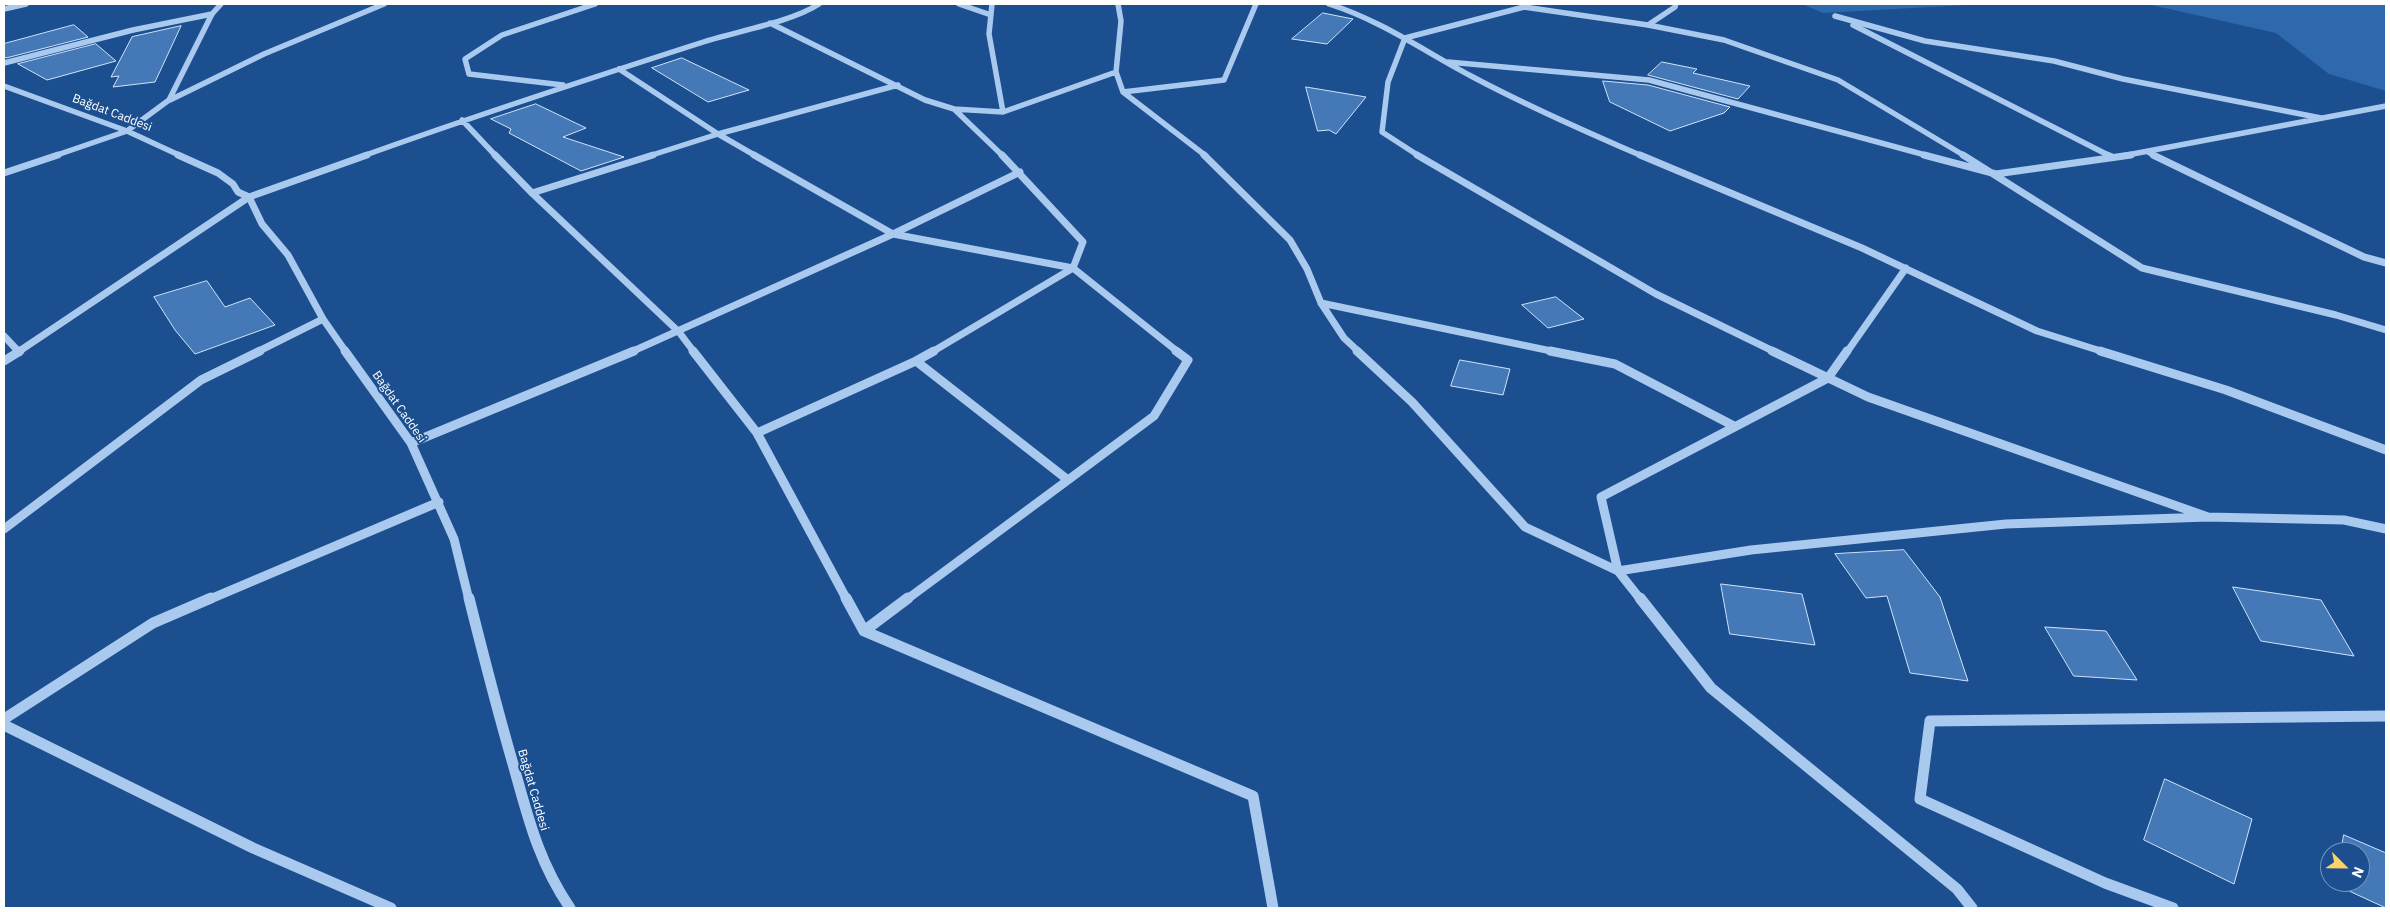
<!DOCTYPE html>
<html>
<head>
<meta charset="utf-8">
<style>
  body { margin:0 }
  #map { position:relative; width:2390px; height:912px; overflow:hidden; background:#1b4f8f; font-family:"IBM Plex Sans",sans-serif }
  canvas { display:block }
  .frame { position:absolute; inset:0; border:5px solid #fff; pointer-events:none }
  .north { position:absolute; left:2320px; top:842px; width:50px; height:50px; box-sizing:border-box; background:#1b4f8f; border:1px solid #7695bc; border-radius:50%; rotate:113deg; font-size:14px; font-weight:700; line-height:20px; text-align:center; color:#fff }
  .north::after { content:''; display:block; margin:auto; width:18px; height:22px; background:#ffd166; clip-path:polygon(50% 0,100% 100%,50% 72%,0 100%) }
</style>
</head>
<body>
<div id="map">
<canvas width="2390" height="912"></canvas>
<div class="frame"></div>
<div class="north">N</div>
</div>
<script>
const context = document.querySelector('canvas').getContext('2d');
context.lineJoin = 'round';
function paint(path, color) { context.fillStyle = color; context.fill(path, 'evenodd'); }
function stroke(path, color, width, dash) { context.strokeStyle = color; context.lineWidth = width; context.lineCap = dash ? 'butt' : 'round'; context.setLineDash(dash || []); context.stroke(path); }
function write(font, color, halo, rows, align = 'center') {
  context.font = font + ' "IBM Plex Sans",sans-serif'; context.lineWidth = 4; context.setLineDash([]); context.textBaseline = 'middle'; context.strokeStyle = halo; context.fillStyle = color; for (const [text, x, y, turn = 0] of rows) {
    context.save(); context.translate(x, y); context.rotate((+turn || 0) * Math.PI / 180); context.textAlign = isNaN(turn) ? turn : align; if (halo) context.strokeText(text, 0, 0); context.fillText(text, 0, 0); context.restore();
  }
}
const green = new Path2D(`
  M 1802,4 L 1985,4 L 1823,13 Z
  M 2147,4 L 2386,4 L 2386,91 L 2329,74 L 2276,33 Z`);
const building = new Path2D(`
  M 1323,13 L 1353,19 L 1327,44 L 1292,39 Z
  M 74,25 L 88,37 L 6,58 L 4,56 L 4,44 Z
  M 181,26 L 155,82 L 113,87 L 119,76 L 111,77 L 132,37 Z
  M 96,44 L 116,61 L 47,80 L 18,64 Z
  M 682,58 L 749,90 L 708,102 L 652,68 Z
  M 1662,62 L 1697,69 L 1693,73 L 1750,86 L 1738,99 L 1648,75 Z
  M 1603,81 L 1648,85 L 1730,107 L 1724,113 L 1670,131 L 1610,102 Z
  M 1306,87 L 1366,97 L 1336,134 L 1329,130 L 1318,131 Z
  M 536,104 L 586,128 L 563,137 L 624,157 L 581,171 L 509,133 L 511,129 L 491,119 Z
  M 207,281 L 225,307 L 250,298 L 275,325 L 195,354 L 175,330 L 154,297 Z
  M 1556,297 L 1584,319 L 1548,328 L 1522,305 Z
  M 1460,360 L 1510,369 L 1503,395 L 1451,386 Z
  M 1904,550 L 1940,597 L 1968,681 L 1910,673 L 1887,596 L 1866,598 L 1835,554 Z
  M 1721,584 L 1802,594 L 1815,645 L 1730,634 Z
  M 2233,587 L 2321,600 L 2354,656 L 2261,641 Z
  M 2045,627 L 2106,631 L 2137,680 L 2074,676 Z
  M 2165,779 L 2252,819 L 2234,884 L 2144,840 Z
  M 2344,835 L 2386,853 L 2386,908 L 2336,885 L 2337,882 L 2360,882 L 2360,852 L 2341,852 Z`);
const minorFar3 = new Path2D(`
  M 959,4 L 991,15
  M 992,4 L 989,34 L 1003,112
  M 1118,4 L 1121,21 L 1116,72 L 1123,92 L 1206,156
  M 1329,4 C 1380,20 1424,51 1471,76 C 1527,106 1584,131 1642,156
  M 4,9 L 26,4
  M 1835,16 L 1925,41 L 2054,61 L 2123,79 L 2321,118
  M 770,23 L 925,100 L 954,109 L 1003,112 L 1116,72
  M 1648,25 L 1675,7 L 1676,4
  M 1853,25 L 2110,156
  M 1448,62 L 1649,80 L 1929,156
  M 4,63 L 133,30 L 212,14
  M 619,69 L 718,134 L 898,85
  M 563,85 L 469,74 L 465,59 L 502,35 L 595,4
  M 4,86 L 127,131 L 181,156
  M 1123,92 L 1224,80 L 1256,4
  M 170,100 L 264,54 L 384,4
  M 954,109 L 1003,156
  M 462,120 L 496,156
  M 2148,152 L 2156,156
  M 54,156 L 127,131 L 169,100 L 212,14 L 221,4
  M 363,156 C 474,116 585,80 697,44 C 731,32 790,23 819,4
  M 649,156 L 718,134 L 756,156
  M 1419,156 L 1382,132 L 1388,82 L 1405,38 L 1524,7 L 1648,25 L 1724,40 L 1838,80 L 1965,156
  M 2122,156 L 2386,106`);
const minorFar2 = new Path2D(`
  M 178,155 L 218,173 L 233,184 L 238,192 L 249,197 L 262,224 L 288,255 L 323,319 L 346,352
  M 495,155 L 532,193 L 679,332 L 694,352
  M 754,155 L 893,234 L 1073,268 L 932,352
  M 1002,155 L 1083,242 L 1073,268 L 1178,352
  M 1204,155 L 1290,240 L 1307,269 L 1321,303 L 1344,338 L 1359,352
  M 1417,155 L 1656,294 L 1775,352
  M 1640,155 L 1862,248 L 2037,331 L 2104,352
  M 1924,155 L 1996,174 L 2131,155
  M 1963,155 L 2142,268 L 2336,315 L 2386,330
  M 2107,155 L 2112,157
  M 2153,155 L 2364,257 L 2386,263
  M 4,173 L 58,155
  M 532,193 L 653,155
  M 1321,303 L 1556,352
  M 4,336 L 19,352
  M 18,352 L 249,197 L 367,155
  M 257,352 L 323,319
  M 631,352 L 893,234 L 1020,172
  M 1847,352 L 1906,268`);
const minorFar1 = new Path2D(`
  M 18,351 L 19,352
  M 345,351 L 411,443 L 454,539 L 469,600
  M 693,351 L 757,433 L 847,600
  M 1357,351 L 1412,402 L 1525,527 L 1618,571 L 1641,600
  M 1550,351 L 1615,364 L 1734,426
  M 1772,351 L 1868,397 L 2208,517
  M 1847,351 L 1828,378 L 1601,497 L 1618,571 L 1751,550 L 2006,524 L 2208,517 L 2344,520 L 2386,529
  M 2100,351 L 2226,390 L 2386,450
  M 4,361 L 20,351
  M 757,433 L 916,361 L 934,351
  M 411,443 L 634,351
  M 1068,480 L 1154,416 L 1188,360 L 1176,351
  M 4,529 L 201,380 L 260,351
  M 208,600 L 439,502
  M 906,600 L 1068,480 L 916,361`);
const minor = new Path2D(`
  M 469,598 C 483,654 497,709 513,764 C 528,817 538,861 570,908
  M 846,598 L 864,631 L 1253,796 L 1273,908
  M 1640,598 L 1711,688 L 1957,889 L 1972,908
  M 864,631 L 908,598
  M 4,719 L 153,623 L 211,598
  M 4,725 L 253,848 L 391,908
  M 2173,908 L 2105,883 L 1920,799 L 1930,721 L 2386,716`);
const streetNames = [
  ["Bağdat Caddesi",112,113,21],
  ["Bağdat Caddesi",399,407,55],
  ["Bağdat Caddesi",533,790,74]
];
paint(green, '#2e69ad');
paint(building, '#4478b7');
stroke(building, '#cfe3fa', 1);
stroke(minorFar3, '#a9c9ee', 5.5);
stroke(minorFar2, '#a9c9ee', 7);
stroke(minorFar1, '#a9c9ee', 9);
stroke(minor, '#a9c9ee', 11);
write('12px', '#fff', '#1b4f8f', streetNames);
</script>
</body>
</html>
